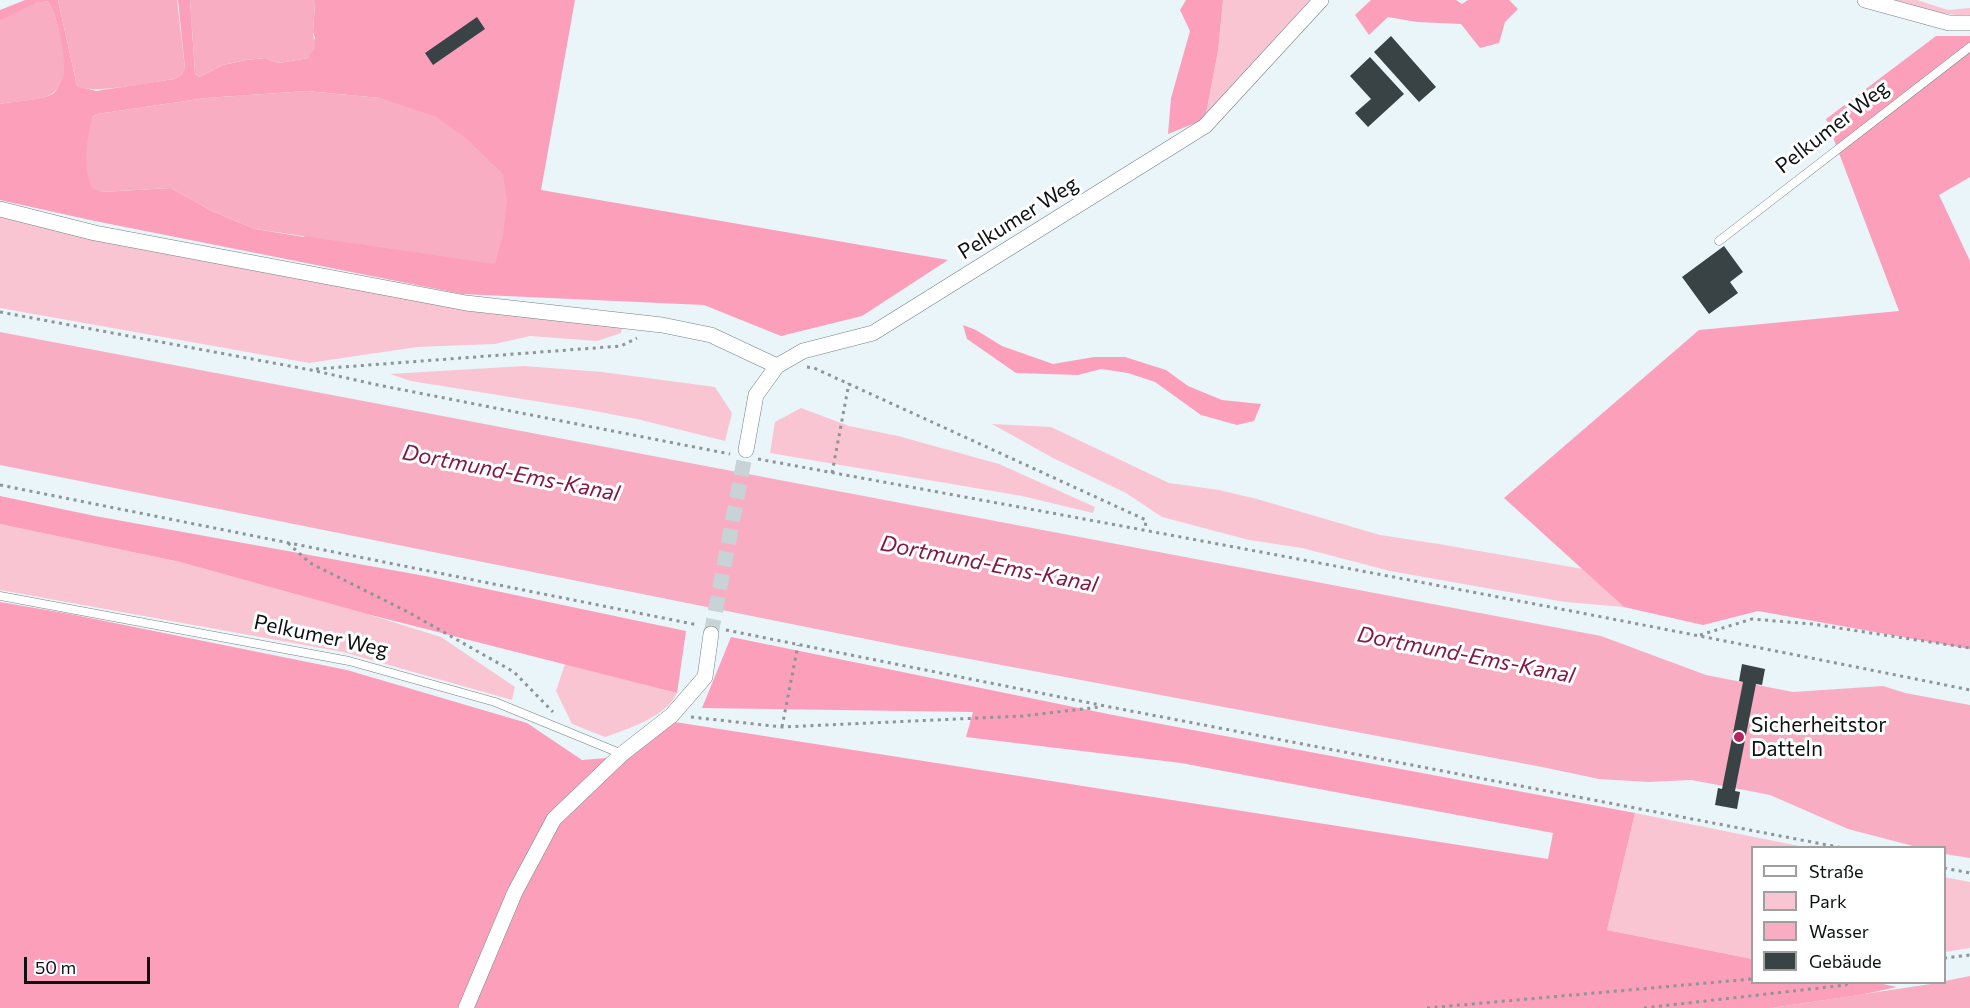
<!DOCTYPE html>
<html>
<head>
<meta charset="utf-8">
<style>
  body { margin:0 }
  #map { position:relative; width:1970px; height:1008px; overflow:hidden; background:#e9f5f9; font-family:Commissioner,sans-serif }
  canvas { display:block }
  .legend { position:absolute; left:1751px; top:846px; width:195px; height:138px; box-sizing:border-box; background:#fff; border:2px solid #9ea0a0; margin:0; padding:8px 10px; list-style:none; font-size:18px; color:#0c1112 }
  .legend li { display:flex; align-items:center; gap:12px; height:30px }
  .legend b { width:30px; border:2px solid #9ea0a0 }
  .scale { position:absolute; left:24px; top:957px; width:126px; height:27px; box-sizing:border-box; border:3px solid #0c1112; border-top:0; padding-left:8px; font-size:18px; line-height:21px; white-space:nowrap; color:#0c1112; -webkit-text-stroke:4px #fff; paint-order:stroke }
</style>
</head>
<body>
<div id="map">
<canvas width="1970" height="1008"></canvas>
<ul class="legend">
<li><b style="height:8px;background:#fff"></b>Straße</li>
<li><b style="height:16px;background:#fac5d3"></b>Park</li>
<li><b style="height:16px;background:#f9adc3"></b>Wasser</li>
<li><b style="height:16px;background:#394346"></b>Gebäude</li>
</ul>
<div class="scale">50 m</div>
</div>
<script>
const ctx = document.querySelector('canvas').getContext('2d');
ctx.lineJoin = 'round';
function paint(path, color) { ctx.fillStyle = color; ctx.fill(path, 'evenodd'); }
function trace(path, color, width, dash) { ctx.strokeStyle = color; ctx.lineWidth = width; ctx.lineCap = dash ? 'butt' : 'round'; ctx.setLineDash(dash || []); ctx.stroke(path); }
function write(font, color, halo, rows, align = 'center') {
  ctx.font = font + ' Commissioner,sans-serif'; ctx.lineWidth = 6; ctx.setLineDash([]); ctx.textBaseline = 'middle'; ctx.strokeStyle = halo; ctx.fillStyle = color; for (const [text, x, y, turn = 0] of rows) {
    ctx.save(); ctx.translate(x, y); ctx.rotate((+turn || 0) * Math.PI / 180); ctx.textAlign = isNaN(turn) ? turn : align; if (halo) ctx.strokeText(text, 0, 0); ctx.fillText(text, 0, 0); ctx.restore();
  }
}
paint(new Path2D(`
  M 1223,0 L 1312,0 L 1205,119 L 1218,51 Z
  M 1890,0 L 1917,0 L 1948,10 L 1970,8 L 1970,17 L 1934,12 Z
  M 0,216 L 622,327 L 621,333 L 597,341 L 530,336 L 495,344 L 417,347 L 309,363 L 0,308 Z
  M 524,366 L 602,372 L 715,387 L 732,413 L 725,441 L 637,419 L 578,408 L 411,381 L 390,374 Z
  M 801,408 L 849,426 L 898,436 L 999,464 L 1095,507 L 1093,513 L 1022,496 L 770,453 L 775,422 Z
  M 992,424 L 1051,427 L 1169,483 L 1219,490 L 1257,499 L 1380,535 L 1439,544 L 1583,569 L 1624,607 L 1565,602 L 1390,571 L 1302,548 L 1249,540 L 1162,517 L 1126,493 L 1053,458 Z
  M 0,524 L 180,562 L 367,614 L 441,637 L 515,687 L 512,700 L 343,652 L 0,590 Z
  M 565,664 L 677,693 C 667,716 628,729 605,737 L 572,724 L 556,691 Z
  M 1635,813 L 1804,847 L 1752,848 L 1752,959 L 1607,930 Z
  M 1944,877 L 1970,882 L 1970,948 L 1945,952 Z`), '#fac5d3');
paint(new Path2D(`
  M 25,0 L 58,0 L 77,86 L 96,91 L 174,79 L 181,75 L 185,68 L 178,0 L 190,0 L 195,73 L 199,77 L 223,65 L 246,60 L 265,58 L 279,63 L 308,58 L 315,38 L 313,32 L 315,4 L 313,0 L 575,0 L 541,190 L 948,260 L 862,316 L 781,336 L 704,305 L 462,294 L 90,220 L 0,200 L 0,104 C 13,101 45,100 54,93 C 70,79 60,15 47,1 L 0,21 L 0,10 ZM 307,91 L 380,98 L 304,237 L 255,229 L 212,211 L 171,188 L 101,192 L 92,117 L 97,114 L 206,98 Z
  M 1186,0 L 1223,0 L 1218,51 L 1205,119 L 1168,134 L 1171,98 L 1190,31 L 1180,10 Z
  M 1371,0 L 1456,0 L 1462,4 L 1468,0 L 1509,0 L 1518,9 L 1505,22 L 1499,43 L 1480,48 L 1461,24 L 1417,22 L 1388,17 L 1369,35 L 1355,15 Z
  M 1936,36 L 1970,36 L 1970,177 L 1939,195 L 1970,261 L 1970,649 L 1758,611 L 1703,625 L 1624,607 L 1504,498 L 1699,330 L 1899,311 L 1826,119 Z
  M 963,325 L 976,330 L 1002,346 L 1053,364 L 1094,357 L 1125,357 L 1166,370 L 1188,386 L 1222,400 L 1261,404 L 1254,421 L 1237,425 L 1201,415 L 1155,382 L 1128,373 L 1101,369 L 1078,375 L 1016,373 L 967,339 Z
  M 0,496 L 95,516 L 425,576 L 686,631 L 677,693 L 367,614 L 180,562 L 0,524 Z
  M 0,602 L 70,614 L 347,670 L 527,723 L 582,760 L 631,756 L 675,722 L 1548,859 L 1553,833 L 1181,763 L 966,737 L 973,712 L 702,708 L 731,637 L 1113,715 L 1635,813 L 1607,930 L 1752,959 L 1752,982 L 1873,982 L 1897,987 L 1860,995 L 1771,1008 L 0,1008 Z`), '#fc9fbb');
paint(new Path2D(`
  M 58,0 L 177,0 L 185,68 L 181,75 L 174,79 C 154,82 90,95 77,86 Z
  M 190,0 L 313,0 L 315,4 L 313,32 L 315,48 L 308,58 L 279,63 L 265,58 L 246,60 L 223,65 L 199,77 L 195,73 Z
  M 47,1 C 58,12 65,55 64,72 C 64,78 59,88 54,92 C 45,101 14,101 0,104 L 0,21 L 37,2 Z
  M 307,91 L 380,98 L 437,117 L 467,139 L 503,174 L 507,200 L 503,235 L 495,264 L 255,229 L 212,211 L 171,188 L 101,192 L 92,188 C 82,165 87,141 92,117 L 97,114 L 206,98 Z
  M 0,332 L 1601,636 L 1706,675 L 1793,692 L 1883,686 L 1905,693 L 1970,705 L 1970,858 L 1945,854 L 1944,848 L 1917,847 L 1848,829 L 1770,795 L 1729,787 L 1691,780 L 1649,782 L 1599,779 L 1542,767 L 906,647 L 0,465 Z
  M 1970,976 L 1970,1008 L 1771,1008 L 1944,982 L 1945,981 Z`), '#f9adc3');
paint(new Path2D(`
  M 477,17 L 485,29 L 433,65 L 425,53 Z
  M 1391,36 L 1436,87 L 1419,102 L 1374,52 Z
  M 1370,57 L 1404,94 L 1368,127 L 1355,113 L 1371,99 L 1350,76 Z
  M 1724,246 L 1743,272 L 1730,282 L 1738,293 L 1709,314 L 1682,277 Z
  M 1742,664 L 1765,669 L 1762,685 L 1756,684 L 1735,791 L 1740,792 L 1737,809 L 1715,805 L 1718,788 L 1722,789 L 1743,682 L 1739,681 Z`), '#394346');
trace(new Path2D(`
  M 711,634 L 746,450`), '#c8d3d6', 15, [15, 8]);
const lane = new Path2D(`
  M 1719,241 L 1970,47
  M 0,596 L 349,661 L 495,702 L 622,754`);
const street = new Path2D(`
  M 1865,0 L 1949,23 L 1970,23
  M 0,209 L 95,233 L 466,303 L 662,325 L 711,335 L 777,366
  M 746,450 L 756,395 L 777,366 L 803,351 L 873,333 L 1205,126 L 1321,0
  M 466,1008 L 515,892 L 554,819 L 622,754 L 672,715 L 705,677 L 711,634`);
trace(lane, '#768185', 9);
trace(street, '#768185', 16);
trace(new Path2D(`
  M 0,312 L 311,370 L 378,385 L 730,454
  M 807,367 L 814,368 L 1146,520 L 1145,529
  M 316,369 L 621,346 L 637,338
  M 758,459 C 1162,533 1567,608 1970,690
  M 832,473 L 849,383
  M 0,485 L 698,625
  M 288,543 L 310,563 L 408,612 L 514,672 L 553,712
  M 726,630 L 1105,706 L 1843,848
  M 1700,635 L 1752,619 L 1812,624 L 1970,648
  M 691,717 L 782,727 L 1023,716 L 1100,707
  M 782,727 L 798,645
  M 1944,868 L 1970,873
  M 1944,958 L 1970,955
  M 1427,1008 L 1752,979
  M 1644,1008 L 1846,985 L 1848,982`), '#8c9598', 3, [3, 4.5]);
trace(lane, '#fff', 8);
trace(street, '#fff', 15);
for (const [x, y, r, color] of [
  [1739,737,6,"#b12661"]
]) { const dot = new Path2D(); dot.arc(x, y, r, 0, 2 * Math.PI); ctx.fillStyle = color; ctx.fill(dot); trace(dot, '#fff', 2); }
write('21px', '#0c1112', '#fff', [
  ["Pelkumer Weg",1832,127,-38],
  ["Pelkumer Weg",1018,218,-32],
  ["Pelkumer Weg",321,636,12]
]);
write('21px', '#0c1112', '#fff', [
  ["Sicherheitstor",1751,725],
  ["Datteln",1751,749]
], 'left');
write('italic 22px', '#831846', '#fff', [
  ["Dortmund-Ems-Kanal",511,473,11],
  ["Dortmund-Ems-Kanal",989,564,11],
  ["Dortmund-Ems-Kanal",1466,655,11]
]);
</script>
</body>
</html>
